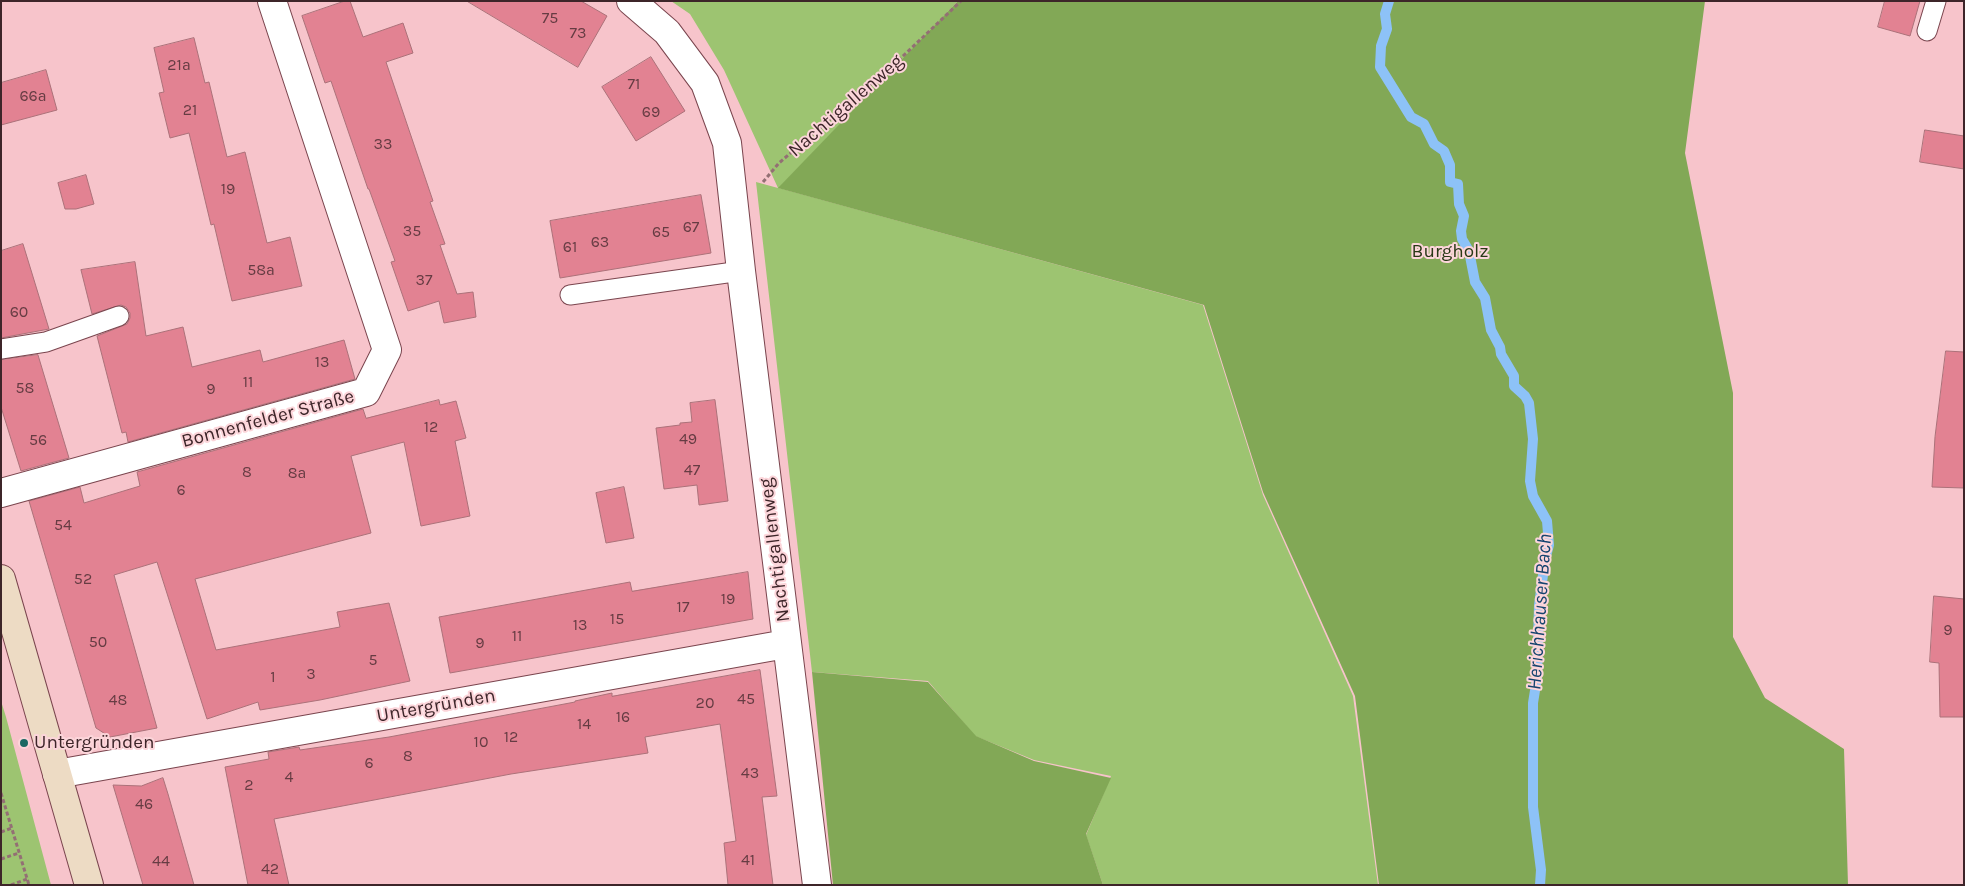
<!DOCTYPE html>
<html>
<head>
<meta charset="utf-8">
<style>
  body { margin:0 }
  #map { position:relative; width:1965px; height:886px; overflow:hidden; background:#f7c4cb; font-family:Karla,sans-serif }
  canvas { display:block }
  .frame { position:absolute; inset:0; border:2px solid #3d2529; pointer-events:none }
</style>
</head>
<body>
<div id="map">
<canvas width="1965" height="886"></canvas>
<div class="frame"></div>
</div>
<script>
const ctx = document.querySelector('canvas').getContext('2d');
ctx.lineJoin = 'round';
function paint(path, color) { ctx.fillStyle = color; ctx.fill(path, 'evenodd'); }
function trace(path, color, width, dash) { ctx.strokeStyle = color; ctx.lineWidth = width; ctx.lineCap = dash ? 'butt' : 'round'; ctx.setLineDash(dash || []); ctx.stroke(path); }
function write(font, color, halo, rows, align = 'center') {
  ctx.font = font + ' Karla,sans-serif'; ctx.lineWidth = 4; ctx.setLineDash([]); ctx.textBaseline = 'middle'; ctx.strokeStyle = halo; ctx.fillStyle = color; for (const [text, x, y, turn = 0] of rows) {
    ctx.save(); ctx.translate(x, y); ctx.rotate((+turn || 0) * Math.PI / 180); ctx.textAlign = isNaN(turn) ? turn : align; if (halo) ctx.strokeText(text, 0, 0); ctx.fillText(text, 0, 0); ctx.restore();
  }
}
paint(new Path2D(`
  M 671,1 L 958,1 L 779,188 L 1203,305 L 1263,495 L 1353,696 L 1378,885 L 1103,885 L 1086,835 L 1111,776 L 1034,760 L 975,736 L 928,681 L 812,672 L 756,182 L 778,188 L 724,70 L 690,14 Z
  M 1,701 L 6,717 L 51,885 L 1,885 Z`), '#9dc471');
paint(new Path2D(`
  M 958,1 L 1705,1 L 1685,153 L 1733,393 L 1733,637 L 1765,698 L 1844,749 L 1848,885 L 1379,885 L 1355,696 L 1263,492 L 1204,305 L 778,188 Z
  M 812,672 L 928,682 L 976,736 L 1034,761 L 1111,778 L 1086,834 L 1103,885 L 833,885 Z`), '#82a856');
trace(new Path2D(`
  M 1389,1 L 1385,14 L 1387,29 L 1381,46 L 1380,67 L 1411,117 L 1424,124 L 1434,144 L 1444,151 L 1450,165 L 1450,182 L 1458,184 L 1459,204 L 1464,216 L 1461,231 L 1462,239 L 1469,251 L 1475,282 L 1485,298 L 1491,330 L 1500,347 L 1501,354 L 1514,376 L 1514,386 L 1525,396 L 1529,403 L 1533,439 L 1530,481 L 1533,496 L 1547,521 L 1549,545 L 1545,560 L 1539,605 L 1537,678 L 1533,703 L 1533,807 L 1541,870 L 1540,885`), '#8dc2f7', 10);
const building = new Path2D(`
  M 345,1 L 350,1 L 363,37 L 403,23 L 413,53 L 386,62 L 433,201 L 430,202 L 445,244 L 440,245 L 457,294 L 473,292 L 476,317 L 444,323 L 439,301 L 408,311 L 391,262 L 395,261 L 369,189 L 368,189 L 331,81 L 325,83 L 302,16 Z
  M 467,1 L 581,1 L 607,16 L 578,67 Z
  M 1885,1 L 1920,1 L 1910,36 L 1878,27 Z
  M 194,38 L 205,83 L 209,82 L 227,157 L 245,152 L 267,243 L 290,237 L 302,286 L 232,301 L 214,224 L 211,225 L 189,133 L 170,138 L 159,93 L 164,92 L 154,48 Z
  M 651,57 L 685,111 L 636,141 L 602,87 Z
  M 46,70 L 57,110 L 1,125 L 1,83 Z
  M 1925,130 L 1964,136 L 1964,169 L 1920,162 Z
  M 86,175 L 94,204 L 76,209 L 65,209 L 58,183 Z
  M 701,195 L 711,253 L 560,278 L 550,221 Z
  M 23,244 L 49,329 L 1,338 L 1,251 Z
  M 135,262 L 146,336 L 183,327 L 192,367 L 260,350 L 263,362 L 344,340 L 355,379 L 128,442 L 126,432 L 122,433 L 97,336 L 127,324 L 130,318 L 130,313 L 126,307 L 121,305 L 92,314 L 81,270 Z
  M 1946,351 L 1964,352 L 1964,488 L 1932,487 L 1935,437 Z
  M 38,355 L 69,458 L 21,471 L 1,407 L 1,360 Z
  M 439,400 L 440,405 L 456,401 L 466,438 L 455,441 L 470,516 L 421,526 L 404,442 L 351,456 L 371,533 L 195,579 L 216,650 L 340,627 L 337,612 L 389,603 L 410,681 L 320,700 L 260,710 L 258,702 L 207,719 L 157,562 L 114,575 L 157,728 L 110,737 L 96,728 L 29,501 L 80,487 L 84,503 L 140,486 L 137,472 L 363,409 L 366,418 Z
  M 715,400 L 728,501 L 699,505 L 697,485 L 664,489 L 656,428 L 680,425 L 680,423 L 692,422 L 690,403 Z
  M 624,487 L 634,538 L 606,543 L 596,493 Z
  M 748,572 L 753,619 L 450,673 L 439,617 L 630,582 L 632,591 Z
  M 1934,596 L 1964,599 L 1964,717 L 1940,717 L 1939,663 L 1930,662 Z
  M 760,670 L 777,796 L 762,797 L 773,885 L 728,885 L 724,843 L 736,841 L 720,724 L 645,737 L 648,753 L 511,774 L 274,819 L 289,885 L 248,885 L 225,767 L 269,759 L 268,752 L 299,747 L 300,750 L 389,737 L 575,702 L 575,701 L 612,693 L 612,696 Z
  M 163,778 L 168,794 L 194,885 L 143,885 L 113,785 L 141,786 Z`);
paint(building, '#e28292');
trace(building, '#ab7179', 1);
const service = new Path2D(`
  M 1927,31 L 1936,1
  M 570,295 L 741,271
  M 1,349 L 46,342 L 119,316`);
const minor = new Path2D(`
  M 631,1 L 667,32 L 705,83 L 727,143 L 741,271 L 817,885
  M 1,493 L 366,392 L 387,350 L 272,1
  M 57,774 L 786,644`);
const secondary = new Path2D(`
  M 1,579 L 89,885`);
trace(service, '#7a454e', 21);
trace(minor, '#7a454e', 30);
trace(secondary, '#7a454e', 30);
trace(new Path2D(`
  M 763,182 L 779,163 L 901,58 L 961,1
  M 1,793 L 29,885
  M 1,832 L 12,828
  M 1,859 L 19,853
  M 11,885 L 27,879`), '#936f74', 3, [4, 2.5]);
trace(service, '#fff', 19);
trace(minor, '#fff', 28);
trace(secondary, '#eddbc4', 28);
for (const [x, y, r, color] of [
  [24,743,5,"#1b6863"]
]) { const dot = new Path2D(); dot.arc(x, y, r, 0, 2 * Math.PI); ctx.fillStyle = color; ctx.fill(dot); trace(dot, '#fcd5da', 2); }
write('16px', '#663c43', null, [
  ["75",550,18],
  ["73",578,33],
  ["21a",179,65],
  ["71",634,84],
  ["66a",33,96],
  ["21",190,110],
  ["69",651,112],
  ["33",383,144],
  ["19",228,189],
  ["67",691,227],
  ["35",412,231],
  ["65",661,232],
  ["63",600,242],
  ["61",570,247],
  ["58a",261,270],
  ["37",424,280],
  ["60",19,312],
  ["13",322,362],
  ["11",248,382],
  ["58",25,388],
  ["9",211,389],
  ["12",431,427],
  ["49",688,439],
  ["56",38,440],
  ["47",692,470],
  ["8",247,472],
  ["8a",297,473],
  ["6",181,490],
  ["54",63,525],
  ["52",83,579],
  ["19",728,599],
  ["17",683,607],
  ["15",617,619],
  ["13",580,625],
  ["9",1948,630],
  ["11",517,636],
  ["50",98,642],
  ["9",480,643],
  ["5",373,660],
  ["3",311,674],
  ["1",273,677],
  ["45",746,699],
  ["48",118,700],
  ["20",705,703],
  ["16",623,717],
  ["14",584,724],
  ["12",511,737],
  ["10",481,742],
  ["8",408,756],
  ["6",369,763],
  ["43",750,773],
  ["4",289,777],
  ["2",249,785],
  ["46",144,804],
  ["41",748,860],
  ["44",161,861],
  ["42",270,869]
]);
write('19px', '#3d2529', '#fcd5da', [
  ["Nachtigallenweg",846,106,-41],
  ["Bonnenfelder Straße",268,419,-15],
  ["Nachtigallenweg",775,550,-97],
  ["Untergründen",436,706,-10]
]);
write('19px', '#283815', '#fcd5da', [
  ["Burgholz",1450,252]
]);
write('19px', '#3d2529', '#fcd5da', [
  ["Untergründen",34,743]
], 'left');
write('italic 20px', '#15446f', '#fcd5da', [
  ["Herichhauser Bach",1540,612,-86]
]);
</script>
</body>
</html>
